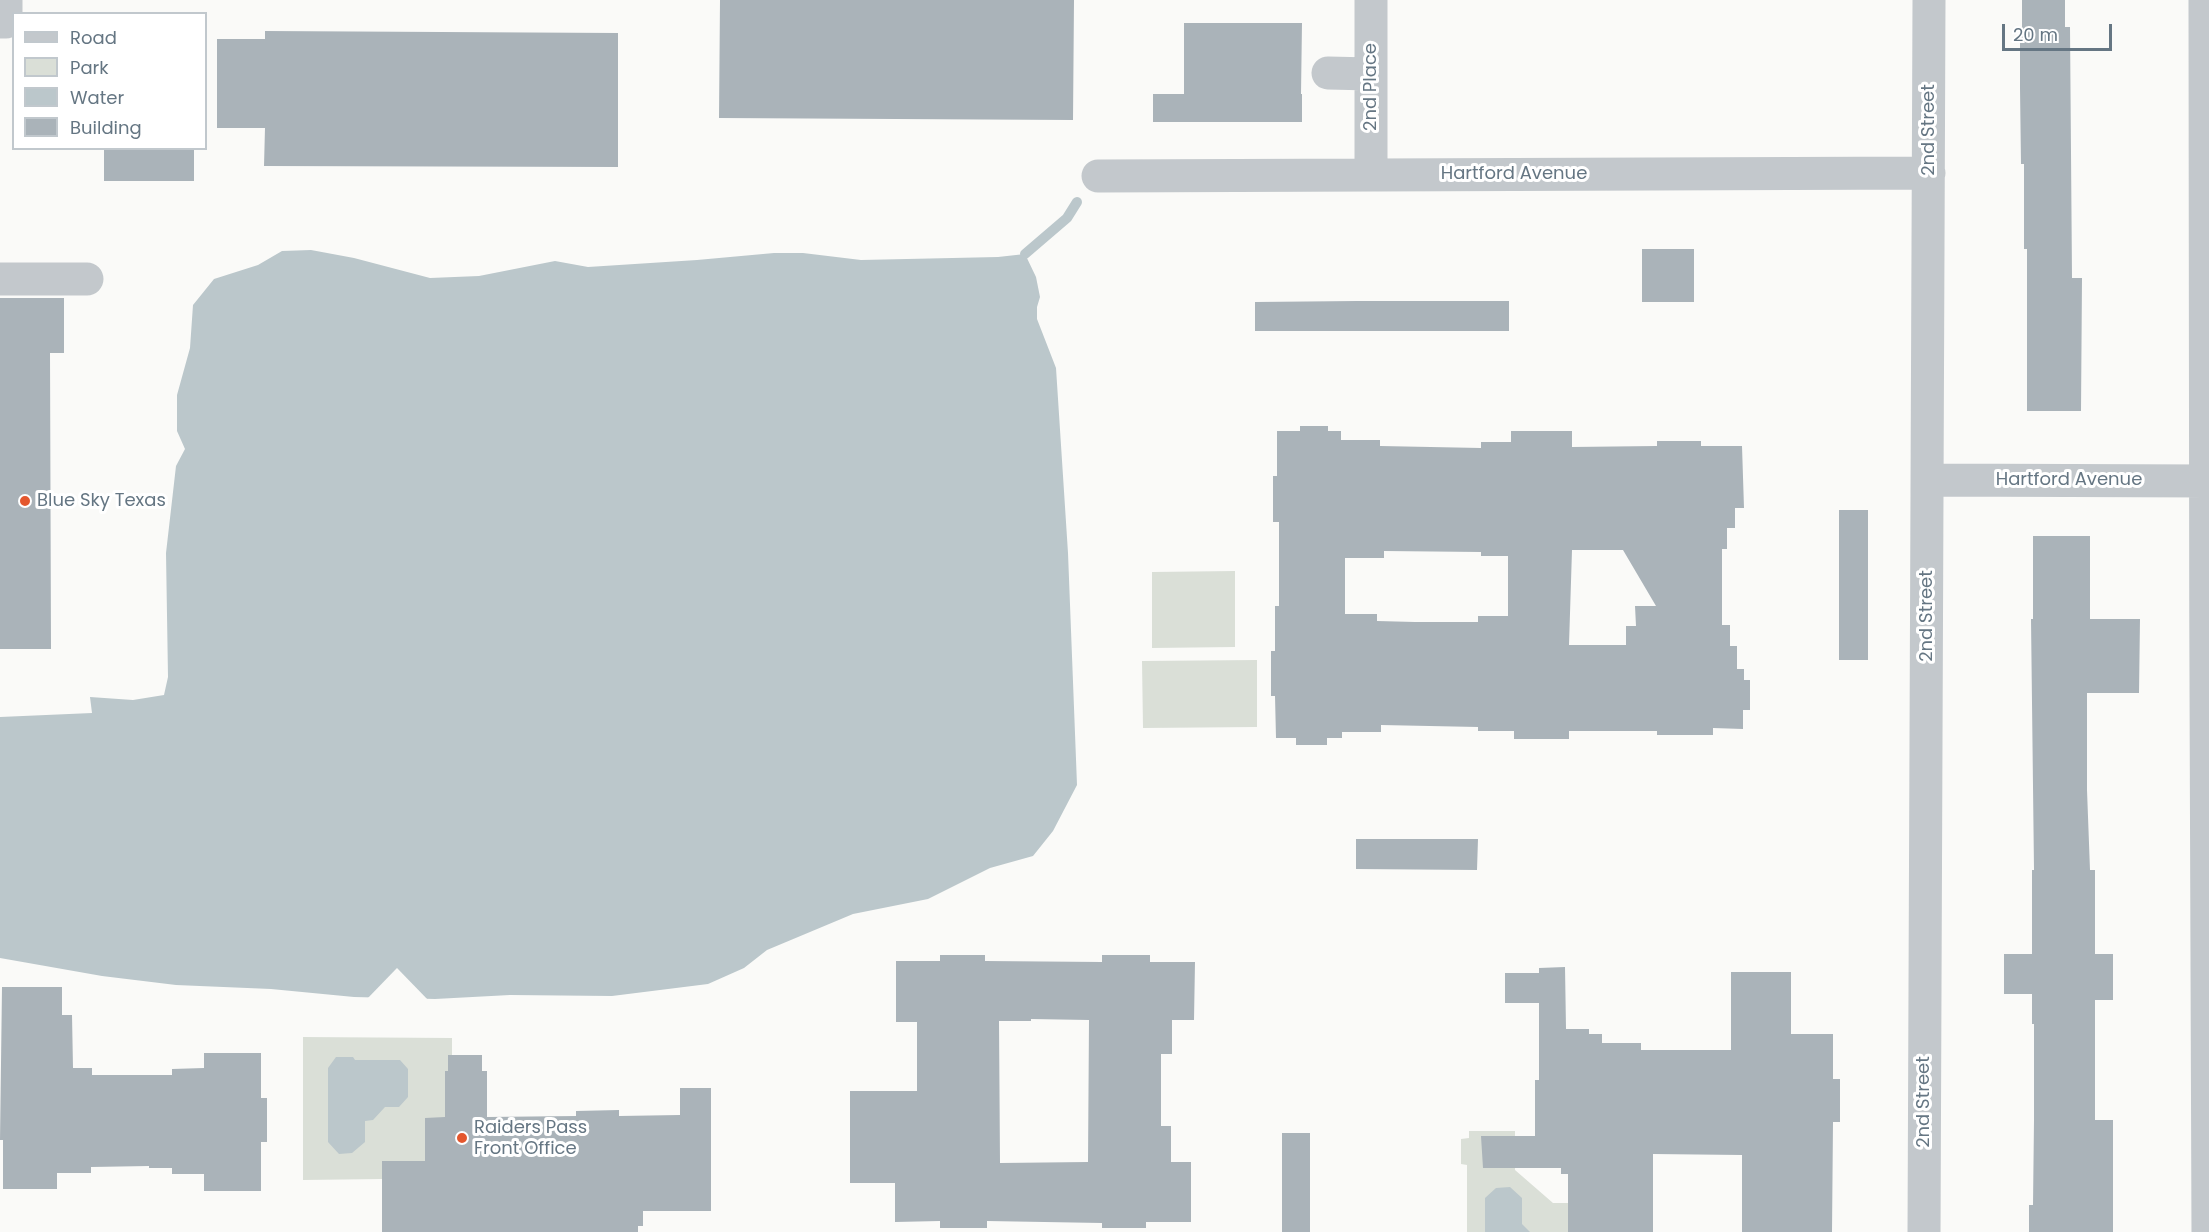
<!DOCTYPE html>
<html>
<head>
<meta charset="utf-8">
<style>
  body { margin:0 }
  #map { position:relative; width:2209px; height:1232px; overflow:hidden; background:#fafaf8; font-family:Poppins,sans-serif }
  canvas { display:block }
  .legend { position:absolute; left:12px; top:12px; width:195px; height:138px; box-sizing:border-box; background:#fff; border:2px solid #c1c8cd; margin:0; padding:8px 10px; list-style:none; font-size:18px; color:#657683 }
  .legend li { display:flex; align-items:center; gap:12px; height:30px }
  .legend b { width:30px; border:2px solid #c1c8cd }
  .scale { position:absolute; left:2002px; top:24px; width:110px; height:27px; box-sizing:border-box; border:3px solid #657683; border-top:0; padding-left:8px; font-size:18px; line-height:21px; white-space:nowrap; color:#657683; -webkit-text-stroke:4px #fff; paint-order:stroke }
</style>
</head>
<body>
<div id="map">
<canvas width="2209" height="1232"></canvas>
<ul class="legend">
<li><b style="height:8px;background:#c3c8cc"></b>Road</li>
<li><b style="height:16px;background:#dadfd7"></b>Park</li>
<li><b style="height:16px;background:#bbc7cb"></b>Water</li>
<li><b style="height:16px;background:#aab3b9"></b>Building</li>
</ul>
<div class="scale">20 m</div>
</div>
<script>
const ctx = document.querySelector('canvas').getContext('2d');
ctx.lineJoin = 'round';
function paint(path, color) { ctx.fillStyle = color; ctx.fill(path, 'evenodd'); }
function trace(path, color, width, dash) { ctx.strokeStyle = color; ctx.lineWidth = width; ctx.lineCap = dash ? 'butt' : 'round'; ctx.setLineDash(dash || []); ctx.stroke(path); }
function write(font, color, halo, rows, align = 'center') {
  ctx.font = font + ' Poppins,sans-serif'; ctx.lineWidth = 6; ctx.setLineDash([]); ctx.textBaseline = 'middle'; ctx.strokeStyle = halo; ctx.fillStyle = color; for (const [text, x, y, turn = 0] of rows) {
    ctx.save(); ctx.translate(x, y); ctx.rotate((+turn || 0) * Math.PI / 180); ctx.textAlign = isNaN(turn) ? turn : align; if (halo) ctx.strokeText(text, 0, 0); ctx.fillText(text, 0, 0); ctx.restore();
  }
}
paint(new Path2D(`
  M 1235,571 L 1235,647 L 1152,648 L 1152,572 Z
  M 1257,660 L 1257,727 L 1143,728 L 1142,661 Z
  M 303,1037 L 452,1038 L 452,1055 L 448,1055 L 448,1071 L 445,1072 L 445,1117 L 425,1161 L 382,1161 L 382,1179 L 303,1180 Z
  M 1469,1131 L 1515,1131 L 1515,1170 L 1553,1203 L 1600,1203 L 1568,1232 L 1467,1232 L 1467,1165 L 1461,1164 L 1461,1139 L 1469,1138 Z`), '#dadfd7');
paint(new Path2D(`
  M 311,250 L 354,258 L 430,278 L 479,276 L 555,261 L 588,267 L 697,260 L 774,253 L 803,253 L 861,260 L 998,257 L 1025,254 L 1036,277 L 1040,297 L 1037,307 L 1037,319 L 1056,368 L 1068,553 L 1077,785 L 1053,831 L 1033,856 L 990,868 L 928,899 L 853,914 L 767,950 L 744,968 L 708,984 L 612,996 L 510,995 L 435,999 L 354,997 L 271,989 L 176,985 L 102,976 L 0,958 L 0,717 L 92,713 L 90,697 L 133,700 L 164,695 L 168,677 L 166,553 L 176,466 L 185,449 L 177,431 L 177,395 L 190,348 L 193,305 L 214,279 L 258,265 L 282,251 Z
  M 336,1057 L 353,1057 L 355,1060 L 400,1060 L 408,1069 L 408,1097 L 399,1107 L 385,1107 L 373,1120 L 365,1121 L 365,1142 L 352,1153 L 339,1154 L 328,1142 L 328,1068 Z
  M 1510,1187 L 1522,1198 L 1522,1224 L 1530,1232 L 1485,1232 L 1485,1198 L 1496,1188 Z`), '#bbc7cb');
paint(new Path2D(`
  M 397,968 L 430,1002 L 365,1001 Z`), '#fafaf8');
trace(new Path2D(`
  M 1025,254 L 1067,218 L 1077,202`), '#bbc7cb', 10);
paint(new Path2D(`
  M 720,0 L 1074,0 L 1073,120 L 719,118 Z
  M 2022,0 L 2065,0 L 2065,27 L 2070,27 L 2072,278 L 2082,278 L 2081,411 L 2027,411 L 2027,249 L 2024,249 L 2024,164 L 2021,164 L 2020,88 L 2020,27 L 2022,27 Z
  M 1184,23 L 1302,23 L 1301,94 L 1302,94 L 1302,122 L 1153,122 L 1153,94 L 1184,94 Z
  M 265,31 L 618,33 L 618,167 L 264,166 L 265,128 L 217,128 L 217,39 L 265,39 Z
  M 104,150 L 194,150 L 194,181 L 104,181 Z
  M 1642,249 L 1694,249 L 1694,302 L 1642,302 Z
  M 0,298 L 64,298 L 64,353 L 50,353 L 51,649 L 0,649 Z
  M 1357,301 L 1509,301 L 1509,331 L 1255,331 L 1255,302 Z
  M 1300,426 L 1328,426 L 1328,431 L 1341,431 L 1341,440 L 1380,440 L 1380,446 L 1481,448 L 1481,442 L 1511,442 L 1511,431 L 1572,431 L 1572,447 L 1657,446 L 1657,441 L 1701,441 L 1701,446 L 1742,446 L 1744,508 L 1735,508 L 1735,528 L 1727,528 L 1727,549 L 1722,549 L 1722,625 L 1730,625 L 1730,646 L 1737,646 L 1737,669 L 1744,669 L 1744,680 L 1750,680 L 1750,710 L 1743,710 L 1743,729 L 1713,728 L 1713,735 L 1657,735 L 1657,731 L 1569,731 L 1569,739 L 1514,739 L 1514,731 L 1478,731 L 1478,727 L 1381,725 L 1381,732 L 1342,732 L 1342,738 L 1327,738 L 1327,745 L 1296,745 L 1296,738 L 1276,738 L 1275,696 L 1271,696 L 1271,651 L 1275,651 L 1275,606 L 1279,606 L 1279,522 L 1273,522 L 1273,476 L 1277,476 L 1277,431 L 1300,431 ZM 1572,550 L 1623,550 L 1656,606 L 1635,606 L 1636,626 L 1626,626 L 1626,645 L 1569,645 ZM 1384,551 L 1481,552 L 1481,556 L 1508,556 L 1508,616 L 1478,616 L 1478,622 L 1415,622 L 1377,621 L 1377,614 L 1345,614 L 1345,558 L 1384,558 Z
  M 1839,510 L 1868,510 L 1868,660 L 1839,660 Z
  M 2033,536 L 2090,536 L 2090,619 L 2140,619 L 2139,693 L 2087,693 L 2087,790 L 2090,870 L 2095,870 L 2095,954 L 2113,954 L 2113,1000 L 2095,1000 L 2095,1120 L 2113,1120 L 2113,1232 L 2029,1232 L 2029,1205 L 2033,1205 L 2034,1120 L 2034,1024 L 2032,1024 L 2032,994 L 2004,994 L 2004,954 L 2032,954 L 2032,870 L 2034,870 L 2031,619 L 2033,619 Z
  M 1356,839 L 1478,839 L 1477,870 L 1356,869 Z
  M 940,955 L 985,955 L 985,961 L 1102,962 L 1102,955 L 1150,955 L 1150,962 L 1195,962 L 1194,1020 L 1172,1020 L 1172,1054 L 1161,1054 L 1161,1126 L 1171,1126 L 1171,1162 L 1191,1162 L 1191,1222 L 1146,1222 L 1146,1228 L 1102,1228 L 1102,1223 L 987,1221 L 987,1228 L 940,1228 L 940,1221 L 895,1222 L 895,1183 L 850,1183 L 850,1091 L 917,1091 L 917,1022 L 896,1022 L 896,961 L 940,961 ZM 1031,1019 L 1089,1020 L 1088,1162 L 1000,1163 L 999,1021 L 1031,1021 Z
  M 1565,967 L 1566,1029 L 1589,1029 L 1589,1034 L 1602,1034 L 1602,1043 L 1641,1043 L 1641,1050 L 1731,1050 L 1731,972 L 1791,972 L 1791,1034 L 1833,1034 L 1833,1079 L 1840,1079 L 1840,1122 L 1833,1122 L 1832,1232 L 1742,1232 L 1742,1155 L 1653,1154 L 1653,1232 L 1568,1232 L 1568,1174 L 1561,1174 L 1561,1168 L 1483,1168 L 1481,1136 L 1535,1136 L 1535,1080 L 1539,1080 L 1539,1003 L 1505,1003 L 1505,973 L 1539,973 L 1539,968 Z
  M 2,987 L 62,987 L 62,1015 L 72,1015 L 73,1068 L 92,1068 L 92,1075 L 172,1075 L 172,1069 L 204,1068 L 204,1053 L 261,1053 L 261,1098 L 267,1098 L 267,1142 L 261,1142 L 261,1191 L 204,1191 L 204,1174 L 172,1174 L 172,1168 L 149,1168 L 149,1166 L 91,1167 L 91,1173 L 57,1173 L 57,1189 L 3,1189 L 3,1140 L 0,1140 Z
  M 448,1055 L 482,1055 L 482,1071 L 487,1071 L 487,1117 L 576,1116 L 576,1111 L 619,1110 L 619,1116 L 680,1115 L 680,1088 L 711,1088 L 711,1211 L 643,1211 L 643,1226 L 638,1226 L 638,1232 L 382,1232 L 382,1161 L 425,1161 L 425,1118 L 445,1117 L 445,1071 L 448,1071 Z
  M 1282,1133 L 1310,1133 L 1310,1232 L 1282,1232 Z`), '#aab3b9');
trace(new Path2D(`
  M 2205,0 C 2203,411 2208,821 2208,1232
  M 0,22 L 6,22 L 6,0
  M 1328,73 L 1371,74
  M 1371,175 L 1371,0
  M 1098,176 L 1929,173
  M 0,279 L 87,279
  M 1928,480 L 2209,481
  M 1924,1232 L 1929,0`), '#c3c8cc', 33);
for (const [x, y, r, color] of [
  [25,501,6,"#e4572e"],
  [462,1138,6,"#e4572e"]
]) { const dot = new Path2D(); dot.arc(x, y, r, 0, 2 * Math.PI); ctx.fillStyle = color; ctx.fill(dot); trace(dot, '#fff', 2); }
write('18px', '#657683', '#fff', [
  ["2nd Place",1371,87,-90],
  ["2nd Street",1929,130,-90],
  ["Hartford Avenue",1514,174],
  ["Hartford Avenue",2069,480],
  ["2nd Street",1927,616,-90],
  ["2nd Street",1924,1102,-90]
]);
write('18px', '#657683', '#fff', [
  ["Blue Sky Texas",37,501],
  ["Raiders Pass",474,1128],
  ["Front Office",474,1149]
], 'left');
</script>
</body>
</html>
